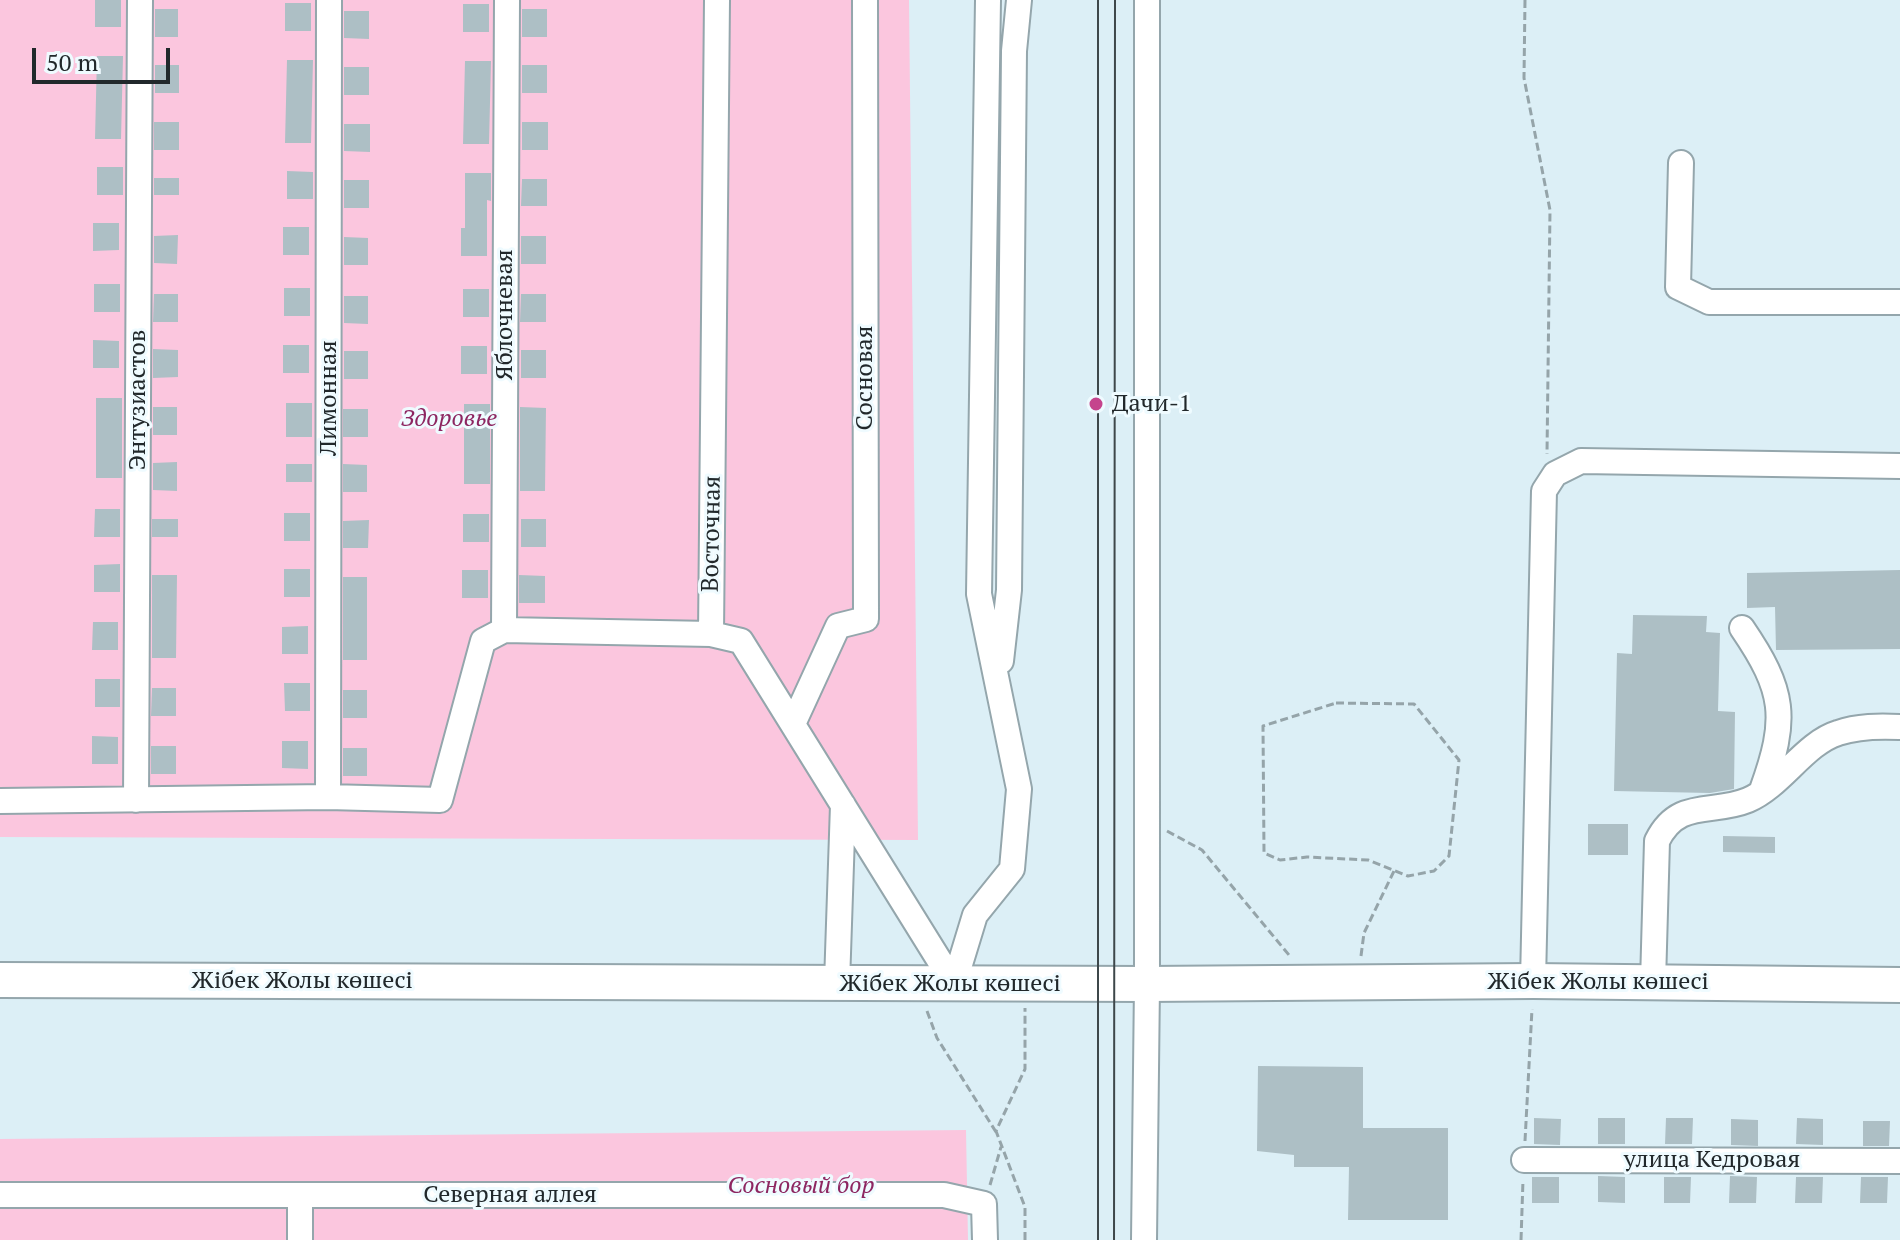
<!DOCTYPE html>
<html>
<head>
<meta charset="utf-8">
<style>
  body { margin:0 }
  #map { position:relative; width:1900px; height:1240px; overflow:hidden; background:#dceff6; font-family:"PT Serif",serif }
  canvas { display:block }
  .scale { position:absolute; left:32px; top:48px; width:138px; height:36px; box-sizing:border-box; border:4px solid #21282b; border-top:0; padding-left:10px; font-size:24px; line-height:28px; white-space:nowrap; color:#21282b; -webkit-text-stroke:6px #effbff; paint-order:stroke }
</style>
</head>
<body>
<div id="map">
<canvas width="1900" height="1240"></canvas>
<div class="scale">50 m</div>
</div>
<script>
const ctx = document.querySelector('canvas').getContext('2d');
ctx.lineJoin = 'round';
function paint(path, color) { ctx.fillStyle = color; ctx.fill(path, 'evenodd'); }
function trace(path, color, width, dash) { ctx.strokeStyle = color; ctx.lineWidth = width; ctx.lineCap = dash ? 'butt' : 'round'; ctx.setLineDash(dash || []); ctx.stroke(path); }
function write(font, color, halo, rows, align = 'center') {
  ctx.font = font + ' "PT Serif",serif'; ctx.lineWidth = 6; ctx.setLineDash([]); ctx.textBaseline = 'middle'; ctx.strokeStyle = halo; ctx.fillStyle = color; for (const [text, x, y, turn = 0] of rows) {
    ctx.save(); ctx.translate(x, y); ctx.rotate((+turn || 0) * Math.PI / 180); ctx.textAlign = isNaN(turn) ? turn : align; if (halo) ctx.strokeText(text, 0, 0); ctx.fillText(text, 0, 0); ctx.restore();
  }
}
paint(new Path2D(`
  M 0,0 L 909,0 L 918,840 L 0,837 Z
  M 966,1130 L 968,1240 L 0,1240 L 0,1139 Z`), '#fbc6de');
paint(new Path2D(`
  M 95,0 L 121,0 L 121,27 L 95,27 Z
  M 285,3 L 311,3 L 311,31 L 285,31 Z
  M 463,4 L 489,4 L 489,32 L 463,32 Z
  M 155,9 L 178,9 L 178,37 L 155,37 Z
  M 522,9 L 547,9 L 547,37 L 522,37 Z
  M 344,11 L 369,11 L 369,39 L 344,38 Z
  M 97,56 L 123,56 L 121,139 L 95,139 Z
  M 287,60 L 313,60 L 311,143 L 285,143 Z
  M 465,61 L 491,61 L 489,144 L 463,144 Z
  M 155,65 L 179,65 L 179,93 L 155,93 Z
  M 522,65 L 547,65 L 547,93 L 522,93 Z
  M 344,67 L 369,67 L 369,95 L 344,95 Z
  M 154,122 L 179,122 L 179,150 L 154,150 Z
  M 522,122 L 548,122 L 548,150 L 522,150 Z
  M 344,124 L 370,124 L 370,152 L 344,151 Z
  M 97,167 L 123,167 L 123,195 L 97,195 Z
  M 287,171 L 313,172 L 313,199 L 287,199 Z
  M 465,173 L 491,173 L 491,201 L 487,200 L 487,256 L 461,256 L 461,228 L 465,228 Z
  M 154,178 L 179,178 L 179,195 L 154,195 Z
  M 522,179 L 547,179 L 547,206 L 521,206 Z
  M 344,180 L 369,180 L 369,208 L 344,208 Z
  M 93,223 L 119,223 L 119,250 L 93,251 Z
  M 283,227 L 309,227 L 309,255 L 283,255 Z
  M 178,235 L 177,264 L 154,263 L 154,236 Z
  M 521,236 L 546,236 L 546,264 L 521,264 Z
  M 344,237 L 368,238 L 368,265 L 344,265 Z
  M 94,284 L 120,284 L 120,312 L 94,312 Z
  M 284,288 L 310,288 L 310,316 L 284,316 Z
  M 463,289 L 489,289 L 489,317 L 463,317 Z
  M 154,294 L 178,294 L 178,322 L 153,322 Z
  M 521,294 L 546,294 L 546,322 L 520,322 Z
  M 344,296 L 368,296 L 368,324 L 344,323 Z
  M 93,340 L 119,341 L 119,368 L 93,368 Z
  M 283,345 L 309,345 L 309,373 L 283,373 Z
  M 461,346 L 487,346 L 487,374 L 461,374 Z
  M 153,349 L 178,350 L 178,377 L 153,378 Z
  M 521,350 L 546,350 L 546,378 L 521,378 Z
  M 344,351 L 368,351 L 368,379 L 344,379 Z
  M 96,398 L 122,398 L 122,478 L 96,478 Z
  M 286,403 L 312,403 L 312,437 L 286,437 Z
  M 464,404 L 490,404 L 490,484 L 464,484 Z
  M 153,407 L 177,407 L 177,435 L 153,435 Z
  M 520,407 L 546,408 L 545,491 L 520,491 Z
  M 343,409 L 368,409 L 368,437 L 343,437 Z
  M 177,462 L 177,491 L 153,490 L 153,463 Z
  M 286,464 L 312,464 L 312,482 L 286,482 Z
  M 343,464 L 367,465 L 367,492 L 343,492 Z
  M 95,509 L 120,509 L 120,537 L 94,537 Z
  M 284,513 L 310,513 L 310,541 L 284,541 Z
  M 463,514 L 489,514 L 489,542 L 463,542 Z
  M 152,519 L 178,519 L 178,537 L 152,537 Z
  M 521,519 L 546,519 L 546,547 L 521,547 Z
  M 369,520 L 368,548 L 343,548 L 343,521 Z
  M 120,564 L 120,592 L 94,592 L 94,565 Z
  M 284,569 L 310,569 L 310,597 L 284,597 Z
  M 462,570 L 488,570 L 488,598 L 462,598 Z
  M 1900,570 L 1900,649 L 1776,650 L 1775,607 L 1747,608 L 1747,573 Z
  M 152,575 L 177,575 L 176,658 L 152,658 Z
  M 519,575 L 545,576 L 545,603 L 519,603 Z
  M 343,577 L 367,577 L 367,660 L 343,660 Z
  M 1633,615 L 1707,616 L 1706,632 L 1720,633 L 1718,711 L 1735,712 L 1734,789 L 1710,793 L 1614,791 L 1617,653 L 1632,654 Z
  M 93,622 L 118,622 L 118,650 L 92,650 Z
  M 308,626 L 308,654 L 282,654 L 282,627 Z
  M 95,679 L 120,679 L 120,707 L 95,707 Z
  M 284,683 L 310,683 L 310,711 L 285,711 Z
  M 152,688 L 176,688 L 176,716 L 151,716 Z
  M 343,690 L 367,690 L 367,718 L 343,718 Z
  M 92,736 L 118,737 L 118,764 L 92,764 Z
  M 282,741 L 308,741 L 308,769 L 282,768 Z
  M 151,746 L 176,746 L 176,774 L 151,774 Z
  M 343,748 L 367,748 L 367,776 L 343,776 Z
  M 1588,824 L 1628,824 L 1628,855 L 1588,855 Z
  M 1723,836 L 1775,837 L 1775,853 L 1723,852 Z
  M 1258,1066 L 1363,1067 L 1363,1128 L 1448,1128 L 1448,1220 L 1348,1220 L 1349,1167 L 1294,1167 L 1294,1155 L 1257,1151 Z
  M 1534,1118 L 1561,1119 L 1560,1145 L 1534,1144 Z
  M 1598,1118 L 1625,1118 L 1625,1144 L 1598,1144 Z
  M 1666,1118 L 1693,1118 L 1692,1144 L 1665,1144 Z
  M 1797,1118 L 1823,1119 L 1823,1145 L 1796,1144 Z
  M 1731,1119 L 1758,1120 L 1758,1146 L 1731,1145 Z
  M 1863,1121 L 1890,1121 L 1889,1146 L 1863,1146 Z
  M 1598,1176 L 1625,1177 L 1625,1203 L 1598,1202 Z
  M 1730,1176 L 1757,1177 L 1756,1203 L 1729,1203 Z
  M 1532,1177 L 1559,1177 L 1559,1203 L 1532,1203 Z
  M 1664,1177 L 1691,1177 L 1690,1203 L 1664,1203 Z
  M 1796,1177 L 1823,1177 L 1822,1203 L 1795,1203 Z
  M 1861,1177 L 1888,1177 L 1887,1203 L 1860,1203 Z`), '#adbfc5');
const minor = new Path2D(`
  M 717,0 L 711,634 L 741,641 L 954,984
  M 1681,163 L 1678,287 L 1709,302 L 1900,302
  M 1742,628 C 1785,691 1788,718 1762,790
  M 504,630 L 507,0
  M 1001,661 L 1009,590 L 1014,51 L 1019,0
  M 793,724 L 838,626 L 866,619 L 865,0
  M 328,797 L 329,0
  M 136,800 L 140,0
  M 0,801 L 328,797 L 440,800 L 483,641 L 504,630 L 711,634
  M 1533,981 L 1544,491 L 1555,474 L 1581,461 L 1900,466
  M 1653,982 L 1657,841 C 1678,798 1712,815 1748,800 C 1781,786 1805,743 1838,733 C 1858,726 1879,726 1900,727
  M 837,983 L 843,805
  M 954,984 L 975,915 L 1012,869 L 1019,789 L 979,594 L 988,0
  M 1524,1160 L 1900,1161
  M 0,1195 L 944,1195 L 984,1204 L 985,1240
  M 300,1195 L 300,1240
  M 1144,1240 L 1147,984 L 1147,0`);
const highway = new Path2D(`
  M 0,980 L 1147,984 L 1533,981 L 1900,985`);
trace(minor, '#94a6ac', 28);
trace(highway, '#94a6ac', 38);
trace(new Path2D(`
  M 1525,0 L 1524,78 L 1550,210 L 1547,454
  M 1336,703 L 1414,704 L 1459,760 L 1449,856 L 1434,871 L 1408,876 L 1368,860 L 1307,857 L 1280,860 L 1264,853 L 1263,726 Z
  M 1167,831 L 1202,850 L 1289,955
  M 1361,956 L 1364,933 L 1394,871
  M 927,1011 L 937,1038 L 996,1132
  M 1525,1141 L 1532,1009
  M 990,1185 L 1001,1147
  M 1025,1240 L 1025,1207 L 996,1131 L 1025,1069 L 1025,1008
  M 1521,1240 L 1523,1180`), '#95a4a9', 3, [8, 4]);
trace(minor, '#fff', 24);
trace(highway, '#fff', 34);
trace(new Path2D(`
  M 1098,1240 L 1098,0
  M 1114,1240 L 1115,0`), '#3e474a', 2);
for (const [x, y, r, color] of [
  [1096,404,8,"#c5448d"]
]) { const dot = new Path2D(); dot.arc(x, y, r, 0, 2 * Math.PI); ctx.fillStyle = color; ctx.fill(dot); trace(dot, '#effbff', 3); }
write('24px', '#21282b', '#effbff', [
  ["Яблочневая",505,315,-90],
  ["Сосновая",865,378,-90],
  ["Лимонная",329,398,-90],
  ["Энтузиастов",138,400,-90],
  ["Восточная",712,534,-89],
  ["Жібек Жолы көшесі",302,981],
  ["Жібек Жолы көшесі",1598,982],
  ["Жібек Жолы көшесі",950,984],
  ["улица Кедровая",1712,1160],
  ["Северная аллея",510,1195]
]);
write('24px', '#21282b', '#effbff', [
  ["Дачи-1",1112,404]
], 'left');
write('italic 24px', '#8d2661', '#effbff', [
  ["Здоровье",449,419],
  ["Сосновый бор",801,1186]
]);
</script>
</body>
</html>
